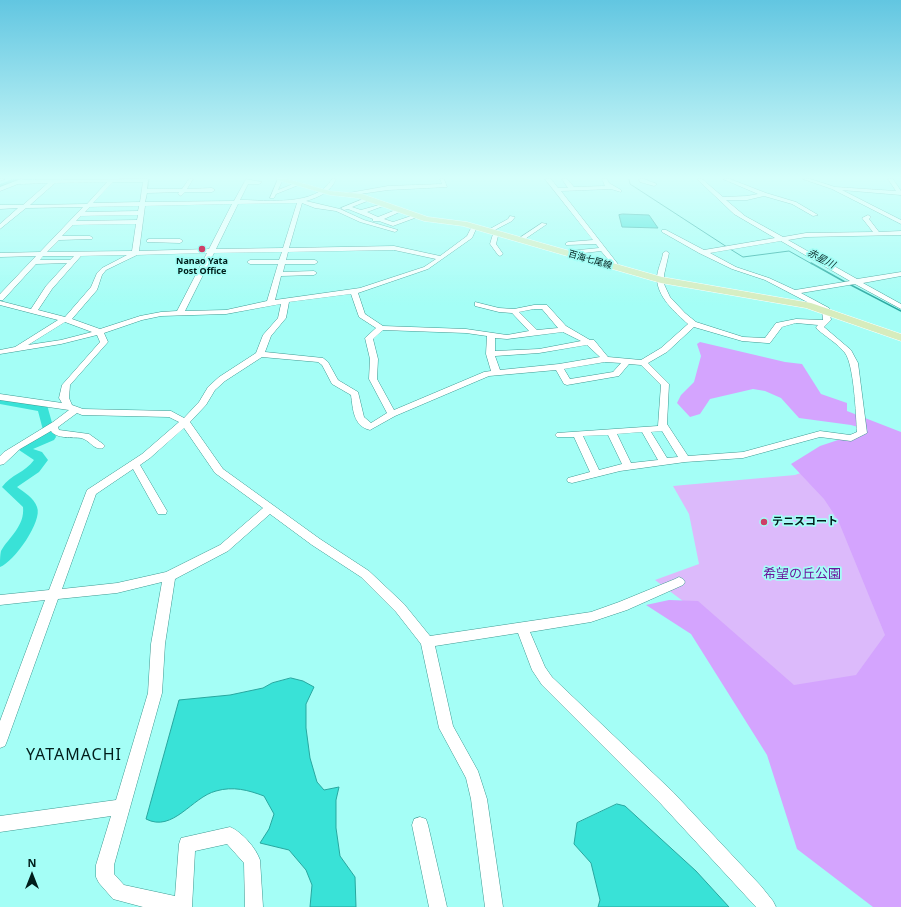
<!DOCTYPE html>
<html>
<head>
<meta charset="utf-8">
<style>
  body { margin:0 }
  #map { position:relative; width:901px; height:907px; overflow:hidden; background:#a4fef6; font-family:"Noto Sans",sans-serif }
  canvas { display:block }
  .north { position:absolute; left:12px; top:855px; width:40px; height:40px; -webkit-text-stroke:3px #a4fef6; paint-order:stroke; rotate:0deg; font-size:11px; font-weight:700; line-height:16px; text-align:center; color:#011e1b }
  .north::after { content:''; display:block; margin:auto; width:14px; height:18px; background:#011e1b; clip-path:polygon(50% 0,100% 100%,50% 72%,0 100%) }
</style>
</head>
<body>
<div id="map">
<canvas width="901" height="907"></canvas>
<div class="north">N</div>
</div>
<script>
const ctx = document.querySelector('canvas').getContext('2d');
ctx.lineJoin = 'round';
function paint(path, color) { ctx.fillStyle = color; ctx.fill(path, 'evenodd'); }
function trace(path, color, width, dash) { ctx.strokeStyle = color; ctx.lineWidth = width; ctx.lineCap = dash ? 'butt' : 'round'; ctx.setLineDash(dash || []); ctx.stroke(path); }
function write(font, color, halo, rows, align = 'center') {
  ctx.font = font + ' "Noto Sans","Noto Sans JP",sans-serif'; ctx.lineWidth = 3.5; ctx.setLineDash([]); ctx.textBaseline = 'middle'; ctx.strokeStyle = halo; ctx.fillStyle = color; for (const [text, x, y, turn = 0] of rows) {
    ctx.save(); ctx.translate(x, y); ctx.rotate((+turn || 0) * Math.PI / 180); ctx.textAlign = isNaN(turn) ? turn : align; if (halo) ctx.strokeText(text, 0, 0); ctx.fillText(text, 0, 0); ctx.restore();
  }
}
paint(new Path2D(`
  M 892,434 L 901,890 L 712,623 L 655,580 L 699,564 L 689,514 L 673,486 L 795,475 L 825,464 Z`), '#dcbafb');
paint(new Path2D(`
  M 700,342 L 785,362 L 802,364 L 821,394 L 847,403 L 847,411 L 901,432 L 901,907 L 873,907 L 797,849 L 767,755 L 691,634 L 646,605 L 669,600 L 698,601 L 794,685 L 856,675 L 885,635 L 838,520 L 824,499 L 791,464 L 820,446 L 868,430 L 851,425 L 799,418 L 781,398 L 765,391 L 753,389 L 710,399 L 700,414 L 690,417 L 677,403 L 681,395 L 694,382 L 701,356 L 697,344 Z`), '#d4a4fe');
const water = new Path2D(`
  M 623,214 L 649,215 L 658,228 L 622,227 L 619,215 Z
  M 291,678 L 303,681 L 314,687 L 306,704 L 306,728 L 310,758 L 317,782 L 324,790 L 339,787 L 336,800 L 336,828 L 340,856 L 355,877 L 356,907 L 310,907 L 312,885 L 306,870 L 289,850 L 260,843 L 269,829 L 274,814 L 264,796 C 248,790 233,786 216,791 C 192,797 173,833 146,819 L 179,700 L 230,695 L 263,688 L 272,683 Z
  M 617,804 L 625,806 L 696,871 L 729,907 L 598,907 L 600,900 L 591,863 L 574,844 L 577,823 Z`);
paint(water, '#39e2d7');
trace(water, '#28a79f', 1);
trace(new Path2D(`
  M 629,179 L 630,184 L 727,247
  M 145,203 L 149,179
  M 730,249 L 743,257 L 789,251 L 812,264`), '#28a79f', 1);
trace(new Path2D(`
  M 811,263 L 845,282
  M 849,284 L 901,311`), '#28a79f', 1.5);
paint(new Path2D(`
  M 13,179 L 21,179 L 0,188 L 0,184 Z
  M 0,396 L 47,405 L 56,437 L 54,440 L 33,449 L 42,452 L 48,460 L 39,472 L 17,487 C 24,492 34,498 37,507 C 43,521 14,562 0,567 C 0,562 0,555 1,551 C 9,537 25,526 23,507 L 2,487 C 10,475 26,472 34,460 L 19,450 C 25,440 34,440 44,434 L 38,411 L 0,404 Z`), '#39e2d7');
const minor = new Path2D(`
  M 0,179 L 5,179 L 0,181 Z
  M 21,179 L 24,180 L 148,179 L 147,189 L 182,189 L 189,179 L 193,179 L 187,189 L 212,188 L 215,190 L 212,192 L 185,192 L 181,196 L 178,194 L 179,192 L 147,193 L 145,202 L 234,201 L 246,179 L 262,182 L 259,184 L 248,184 L 240,200 C 267,200 316,207 332,179 L 336,179 C 331,192 319,197 306,201 L 340,209 L 364,220 L 398,230 L 395,232 L 360,222 L 336,211 L 315,208 L 302,203 L 289,248 L 394,246 L 440,256 L 467,236 L 472,226 L 477,227 L 472,238 L 428,269 L 358,293 L 365,314 L 383,326 L 466,329 L 507,335 L 529,331 L 512,313 L 499,312 L 475,306 L 475,302 L 499,308 L 514,309 L 534,305 L 547,305 L 566,326 L 590,340 L 594,340 L 608,357 L 641,360 L 661,348 L 688,324 C 675,312 657,297 657,278 C 657,270 662,261 663,253 L 666,251 L 669,253 L 664,275 L 664,284 L 670,297 L 685,313 L 696,322 L 743,337 L 765,338 L 776,323 L 796,319 L 823,320 L 822,311 L 811,304 L 765,280 L 732,269 L 699,253 L 662,232 L 662,230 L 666,230 L 704,250 L 775,238 L 734,214 L 697,179 L 702,179 L 723,197 L 747,196 L 758,194 L 723,179 L 730,179 L 766,193 L 796,202 L 818,215 L 813,216 L 792,204 L 764,196 L 747,200 L 726,200 L 745,216 L 783,237 L 806,233 L 873,232 L 862,218 L 868,215 L 871,217 L 869,219 L 879,232 L 901,231 L 901,235 L 806,237 L 788,240 L 857,279 L 901,272 L 901,276 L 863,283 L 901,304 L 901,309 L 855,284 L 801,293 L 829,308 L 831,320 L 824,327 L 851,350 L 858,363 L 867,433 L 851,441 L 820,437 L 743,458 L 685,462 L 620,471 L 572,483 L 568,482 L 567,480 L 568,478 L 590,472 L 574,437 L 557,437 L 555,435 L 557,433 L 658,426 L 661,385 L 641,365 L 629,364 L 619,376 L 567,385 L 564,384 L 556,370 L 489,376 L 395,416 L 370,430 C 353,426 353,409 351,395 L 332,384 L 322,365 L 318,362 L 262,357 L 225,381 L 215,390 L 206,405 L 190,422 L 223,469 L 320,539 L 369,571 L 404,604 L 430,636 L 591,612 L 619,602 L 675,579 L 679,577 L 683,579 L 685,582 L 683,585 L 627,610 L 591,622 L 530,632 L 545,667 L 552,677 L 673,792 L 761,886 L 773,901 L 776,907 L 756,907 L 661,804 L 542,685 L 532,670 L 518,633 L 435,646 L 453,726 L 478,771 L 487,799 L 503,907 L 485,907 L 471,799 L 466,778 L 439,728 L 421,644 L 396,612 L 361,577 L 312,545 L 270,514 L 228,551 L 175,579 L 165,644 L 162,693 L 114,865 L 114,874 L 124,885 L 175,896 L 179,844 L 181,838 L 230,827 C 242,832 256,848 260,860 L 263,907 L 245,907 L 244,863 L 227,844 L 195,851 L 192,907 L 143,907 L 113,899 L 99,883 L 96,877 L 96,865 L 111,816 L 0,832 L 0,816 L 116,800 L 148,693 L 151,644 L 162,582 L 117,593 L 58,599 L 7,741 L 5,746 L 0,748 L 0,721 L 45,600 L 0,605 L 0,595 L 49,590 L 87,490 L 142,454 L 179,422 L 169,417 L 82,415 L 77,413 L 58,427 L 59,430 L 89,434 L 103,444 L 105,446 L 103,448 C 94,451 90,440 81,438 C 73,437 56,439 51,431 L 20,449 L 4,464 L 0,465 L 0,456 L 4,452 L 53,422 L 69,410 L 0,400 L 0,394 L 62,403 L 59,398 L 62,385 L 100,342 L 97,335 L 61,344 L 0,354 L 0,350 L 15,347 L 58,320 L 0,305 L 0,301 L 31,309 L 46,286 L 67,263 L 36,264 L 3,300 L 0,300 L 0,294 L 36,256 L 0,257 L 0,253 L 40,252 L 83,207 L 26,208 L 0,229 L 0,224 L 18,208 L 0,209 L 0,205 L 23,205 L 48,183 L 18,184 L 0,191 L 0,187 ZM 107,182 L 87,204 L 30,205 L 55,183 ZM 113,182 L 143,182 L 140,202 L 93,203 ZM 297,203 L 283,248 L 216,249 L 238,204 ZM 232,204 L 209,249 L 139,251 L 145,206 ZM 139,206 L 138,211 L 85,212 L 90,207 ZM 138,215 L 137,220 L 76,221 L 81,216 ZM 136,224 L 132,251 L 47,252 L 59,240 L 92,239 L 93,238 L 90,236 L 62,236 L 73,225 ZM 781,241 L 850,281 L 795,290 L 769,278 L 736,267 L 710,253 ZM 394,250 L 436,259 L 424,267 L 360,288 L 275,300 L 281,276 L 314,275 L 317,273 L 314,271 L 283,272 L 285,264 L 315,264 L 318,262 L 315,260 L 286,260 L 288,252 ZM 282,252 L 279,260 L 250,260 L 247,262 L 250,264 L 278,264 L 267,301 L 226,310 L 185,311 L 214,253 ZM 207,253 L 177,311 L 161,312 L 140,316 L 100,329 L 72,319 L 97,290 L 102,275 L 106,270 L 137,255 ZM 127,255 L 102,268 L 97,273 L 91,287 L 65,317 L 38,310 L 52,289 L 81,256 ZM 43,256 L 74,256 L 70,260 L 40,260 ZM 351,294 L 359,317 L 376,328 L 365,338 L 370,359 L 369,379 L 387,413 L 371,423 L 364,417 L 358,392 L 338,380 L 328,362 L 323,358 L 265,352 L 271,336 L 286,318 L 289,302 ZM 281,304 L 278,318 L 263,335 L 256,353 L 219,377 L 208,387 L 199,402 L 184,418 L 171,411 L 83,409 L 72,405 L 69,398 L 70,385 L 108,342 L 104,333 L 142,320 L 161,316 L 226,314 ZM 534,309 L 542,309 L 558,328 L 537,330 L 519,312 ZM 65,322 L 92,332 L 61,340 L 28,345 ZM 796,323 L 818,325 L 816,327 L 817,329 C 826,337 837,343 845,353 C 854,365 856,415 857,432 L 850,435 L 820,431 L 743,452 L 688,456 L 667,424 L 669,384 L 648,363 L 667,352 L 694,327 L 742,341 L 767,343 L 770,343 L 782,327 ZM 383,330 L 466,333 L 487,336 L 486,354 L 491,371 L 484,372 L 394,410 L 377,379 L 378,359 L 373,339 ZM 563,332 L 581,341 L 539,349 L 495,351 L 495,338 L 507,339 ZM 587,345 L 600,357 L 559,364 L 500,370 L 495,356 L 539,353 ZM 605,362 L 621,363 L 613,372 L 570,379 L 564,369 ZM 184,428 L 215,473 L 263,508 L 220,545 L 166,572 L 117,583 L 62,589 L 96,494 L 99,492 L 133,469 L 158,514 L 166,514 L 167,511 L 140,465 L 150,458 ZM 662,431 L 678,457 L 667,458 L 651,432 ZM 642,432 L 658,460 L 631,463 L 617,434 ZM 608,435 L 622,464 L 599,470 L 583,436 Z
  M 278,179 L 283,179 L 278,190 L 298,182 L 301,184 L 276,194 L 274,198 L 270,198 Z
  M 440,179 L 444,179 L 447,187 L 388,190 L 346,196 L 343,194 L 388,186 L 442,184 Z
  M 545,179 L 551,179 L 558,188 L 568,188 L 562,179 L 567,179 L 574,187 L 605,186 L 602,179 L 607,179 L 609,183 L 621,190 L 621,192 L 611,189 L 561,191 L 621,268 L 620,269 L 616,269 L 601,251 L 575,254 L 575,257 L 571,257 L 568,252 L 569,251 L 599,248 L 596,244 L 566,245 L 566,243 L 568,242 L 593,240 Z
  M 639,179 L 644,179 L 657,184 L 654,186 L 640,182 Z
  M 803,179 L 810,179 L 835,187 L 896,191 L 888,179 L 893,179 L 901,191 L 901,195 L 842,190 L 901,220 L 901,224 L 832,189 Z
  M 368,197 L 370,198 L 370,200 L 352,207 L 361,210 L 386,203 L 386,205 L 367,212 L 378,217 L 398,209 L 402,209 L 402,211 L 384,219 L 393,222 L 417,214 L 420,216 L 393,226 L 379,221 L 373,221 L 373,219 L 348,209 L 344,210 L 341,208 Z
  M 510,216 L 515,217 L 512,221 L 491,232 L 486,231 L 508,219 Z
  M 542,223 L 547,224 L 522,241 L 518,241 L 518,239 Z
  M 498,232 L 501,234 L 498,236 L 496,244 L 503,254 L 500,256 L 498,255 L 490,244 L 493,234 Z
  M 149,239 L 180,239 L 183,241 L 180,243 L 147,242 L 147,240 Z
  M 420,817 L 426,819 L 428,825 L 447,907 L 429,907 L 412,825 L 414,819 Z`);
const major = new Path2D(`
  M 277,179 L 287,179 L 330,191 L 362,194 L 428,217 L 467,222 L 662,277 L 811,303 L 901,334 L 901,341 L 806,308 L 661,283 L 463,226 L 424,221 L 358,198 L 330,195 L 278,180 Z`);
trace(minor, '#3e9a92', 1);
trace(major, '#fff', 1);
paint(minor, '#fff');
paint(major, '#d7ecbd');
const sky = ctx.createLinearGradient(0, 0, 0, 306);
sky.addColorStop(0, '#62c6e1');
sky.addColorStop(0.58, '#d6fffb');
sky.addColorStop(1, '#d6fffb00');
ctx.fillStyle = sky;
ctx.fillRect(0, 0, 901, 306);
for (const [x, y, r, color] of [
  [202,249,4,"#ce3f67"],
  [764,522,4,"#ce3f67"]
]) { const dot = new Path2D(); dot.arc(x, y, r, 0, 2 * Math.PI); ctx.fillStyle = color; ctx.fill(dot); trace(dot, '#a4fef6', 1.5); }
write('9px', '#011e1b', '#a4fef6', [
  ["百海七尾線",590,260,16]
]);
write('bold 9px', '#011e1b', '#a4fef6', [
  ["Nanao Yata",202,261],
  ["Post Office",202,271]
]);
write('italic 10px', '#0f312f', '#a4fef6', [
  ["赤星川",821,259,28]
]);
write('bold 11px', '#011e1b', '#a4fef6', [
  ["テニスコート",772,522]
], 'left');
write('13px', '#6b169c', '#a4fef6', [
  ["希望の丘公園",802,574]
]);
ctx.letterSpacing = '1px';
write('16px', '#011e1b', '#a4fef6', [
  ["YATAMACHI",74,755]
]);
ctx.letterSpacing = '0px';
</script>
</body>
</html>
